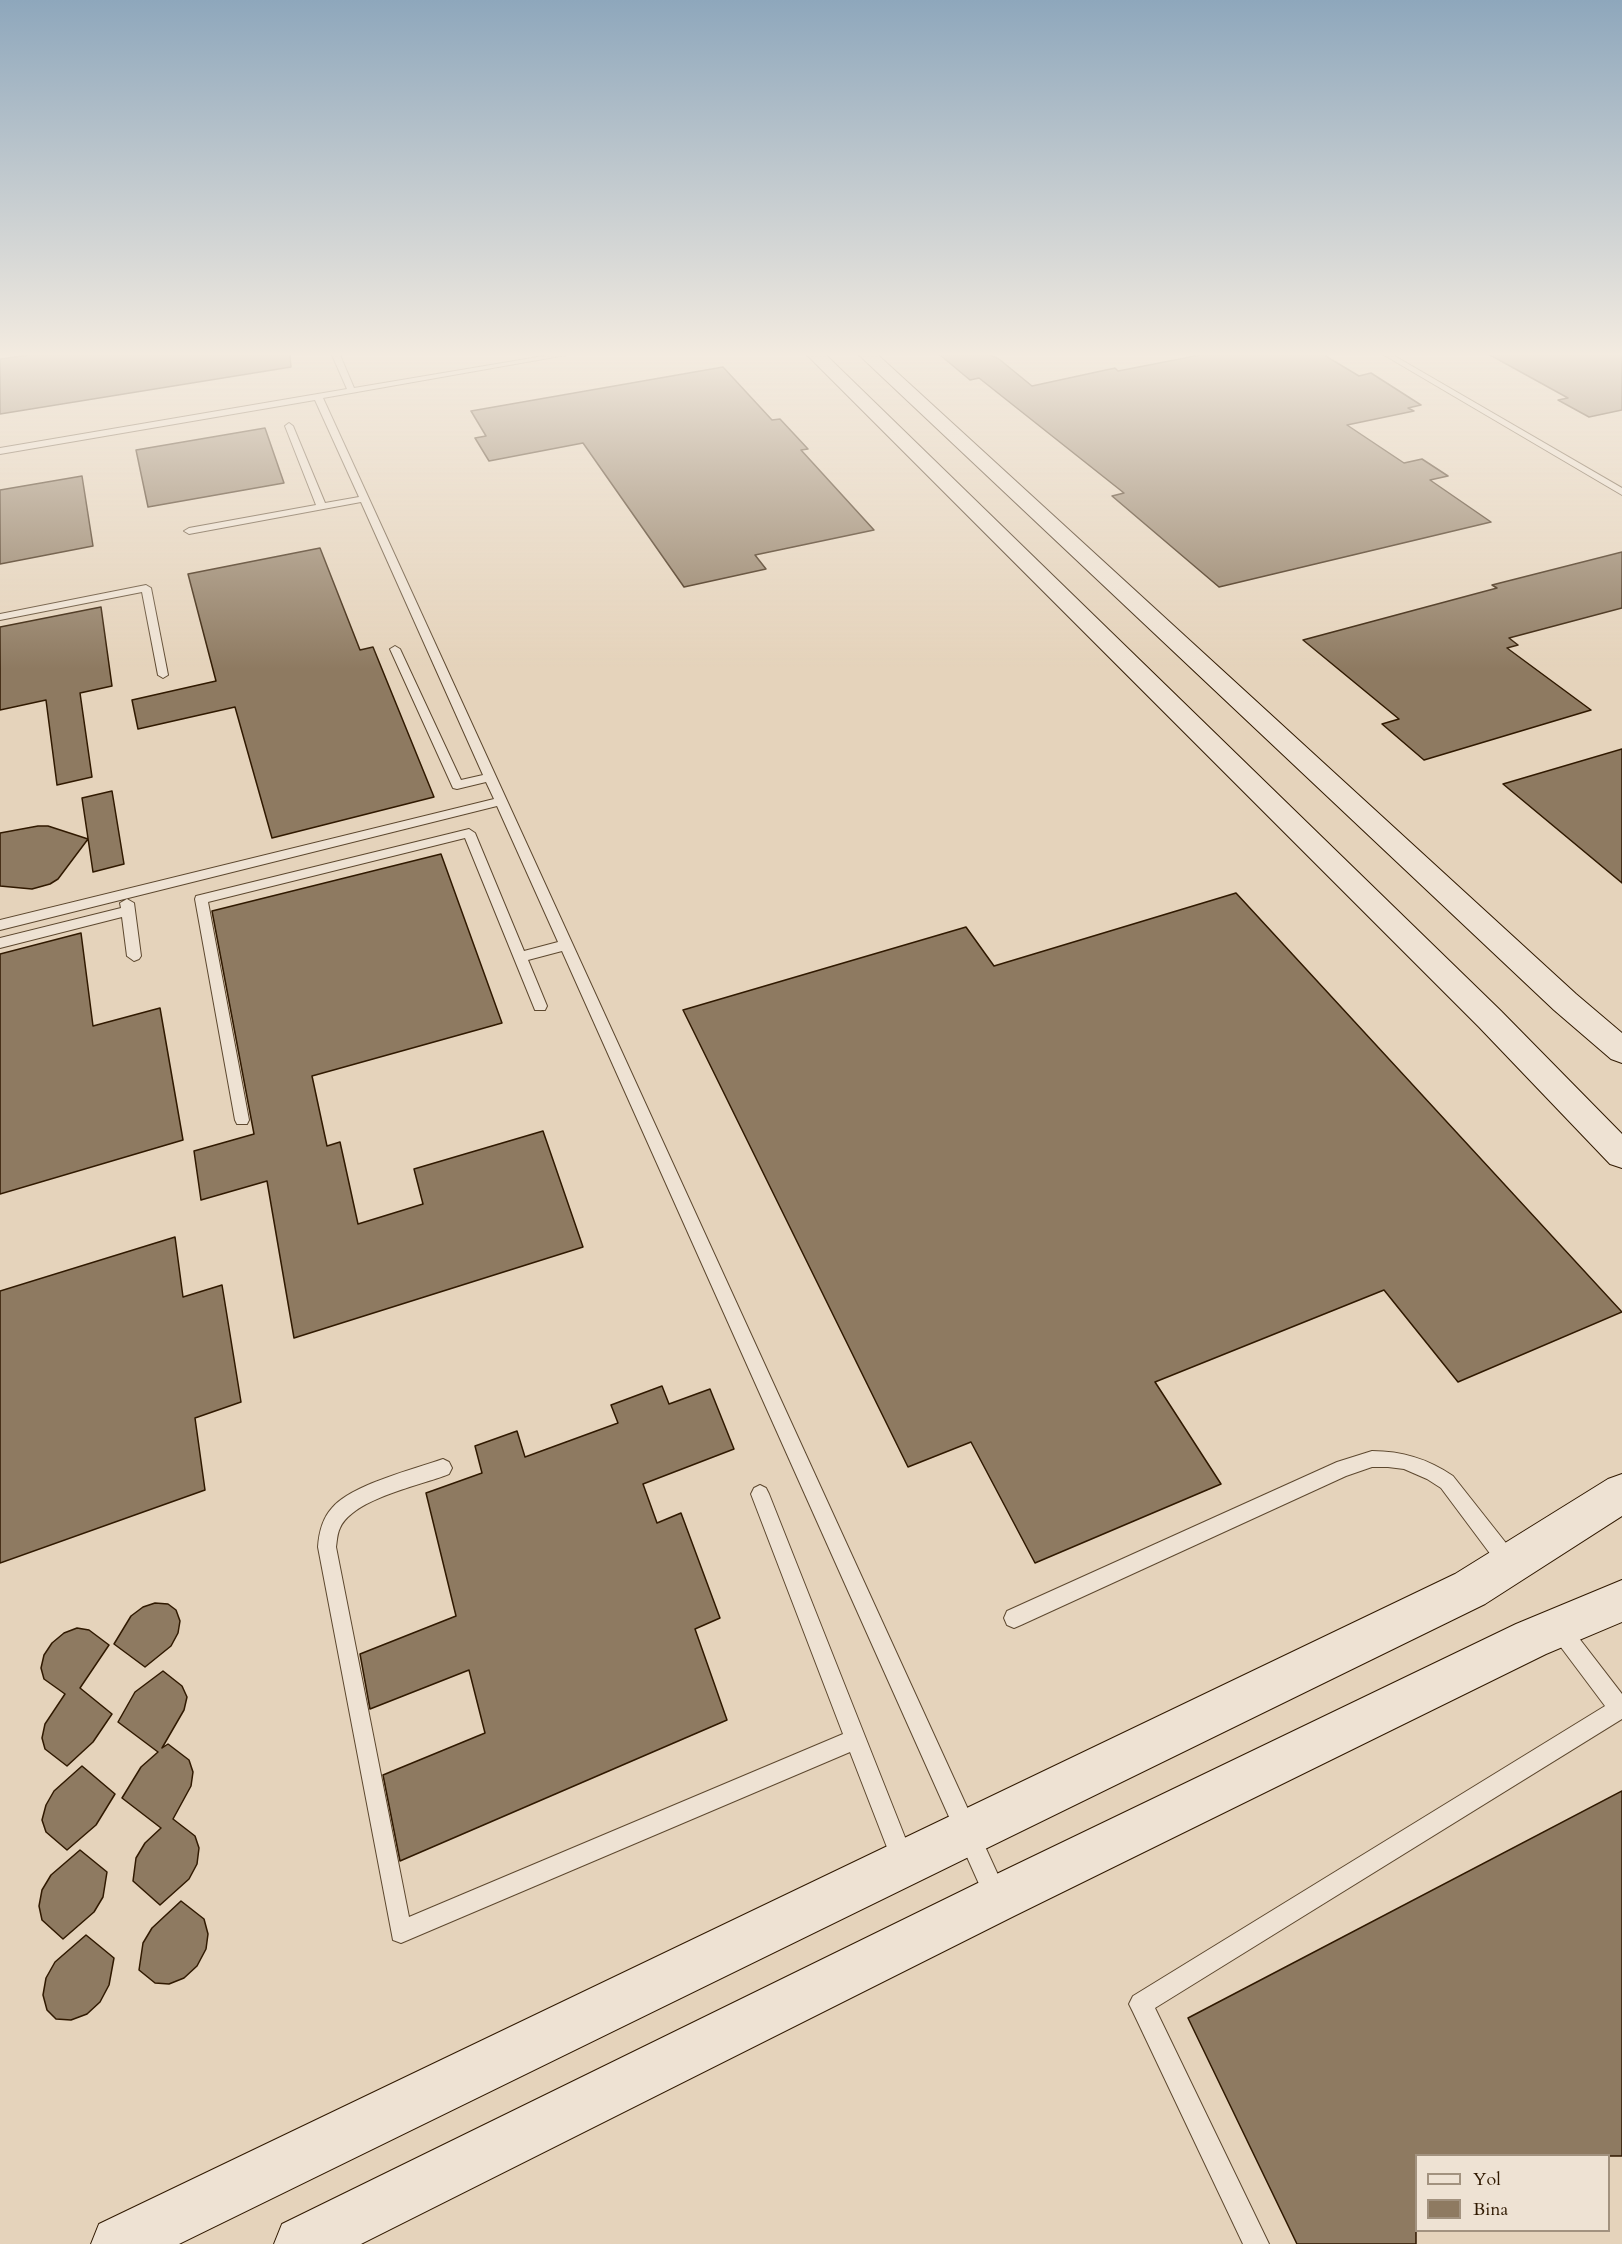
<!DOCTYPE html>
<html>
<head>
<meta charset="utf-8">
<style>
  body { margin:0 }
  #map { position:relative; width:1622px; height:2244px; overflow:hidden; background:#e5d3bb; font-family:Cardo,serif }
  canvas { display:block }
  .legend { position:absolute; left:1415px; top:2154px; width:195px; height:78px; box-sizing:border-box; background:#eee2d3; border:2px solid #a2927f; margin:0; padding:8px 10px; list-style:none; font-size:18px; color:#301900 }
  .legend li { display:flex; align-items:center; gap:12px; height:30px }
  .legend b { width:30px; border:2px solid #a2927f }
</style>
</head>
<body>
<div id="map">
<canvas width="1622" height="2244"></canvas>
<ul class="legend">
<li><b style="height:8px;background:#eee2d3"></b>Yol</li>
<li><b style="height:16px;background:#8e7a61"></b>Bina</li>
</ul>
</div>
<script>
const ctx = document.querySelector('canvas').getContext('2d');
ctx.lineJoin = 'round';
function paint(path, color) { ctx.fillStyle = color; ctx.fill(path, 'evenodd'); }
function trace(path, color, width, dash) { ctx.strokeStyle = color; ctx.lineWidth = width; ctx.lineCap = dash ? 'butt' : 'round'; ctx.setLineDash(dash || []); ctx.stroke(path); }
const building = new Path2D(`
  M 30,355 L 290,355 L 291,367 L 0,414 L 0,359 Z
  M 940,355 L 990,355 L 999,359 L 1032,386 L 1115,368 L 1118,371 L 1200,355 L 1324,355 L 1359,376 L 1371,373 L 1421,405 L 1408,408 L 1414,411 L 1347,425 L 1404,463 L 1422,459 L 1448,476 L 1430,480 L 1491,522 L 1219,587 L 1112,496 L 1124,493 L 979,378 L 970,380 Z
  M 1490,355 L 1622,355 L 1622,410 L 1589,417 L 1558,400 L 1568,398 Z
  M 723,367 L 772,420 L 780,419 L 808,449 L 801,450 L 874,530 L 755,555 L 766,569 L 684,587 L 583,443 L 489,461 L 475,438 L 486,436 L 471,411 Z
  M 265,428 L 284,483 L 148,507 L 136,450 Z
  M 82,476 L 93,546 L 0,564 L 0,490 Z
  M 320,548 L 360,650 L 373,647 L 434,797 L 272,838 L 235,707 L 138,729 L 132,700 L 216,681 L 188,574 Z
  M 1622,552 L 1622,608 L 1509,638 L 1518,645 L 1507,648 L 1591,710 L 1424,760 L 1382,724 L 1399,719 L 1303,640 L 1497,588 L 1492,585 Z
  M 101,607 L 112,686 L 80,693 L 92,777 L 57,785 L 46,700 L 0,710 L 0,627 Z
  M 1622,749 L 1622,883 L 1503,784 Z
  M 112,791 L 124,864 L 93,872 L 82,798 Z
  M 38,826 L 48,826 L 88,839 L 58,879 L 50,884 L 32,889 L 0,886 L 0,833 Z
  M 441,854 L 502,1023 L 312,1076 L 327,1146 L 340,1142 L 358,1224 L 423,1204 L 414,1169 L 543,1131 L 583,1247 L 294,1338 L 267,1181 L 201,1200 L 194,1151 L 254,1134 L 212,911 Z
  M 1236,893 L 1622,1312 L 1458,1382 L 1384,1290 L 1155,1382 L 1221,1484 L 1035,1563 L 971,1442 L 908,1467 L 683,1010 L 966,927 L 994,966 Z
  M 81,933 L 93,1026 L 160,1008 L 183,1140 L 0,1194 L 0,954 Z
  M 175,1237 L 183,1297 L 222,1285 L 241,1402 L 195,1418 L 205,1490 L 0,1563 L 0,1291 Z
  M 662,1386 L 669,1404 L 710,1389 L 734,1449 L 643,1484 L 657,1523 L 681,1513 L 720,1618 L 695,1629 L 727,1720 L 400,1861 L 383,1775 L 485,1733 L 469,1670 L 370,1709 L 360,1654 L 456,1616 L 426,1493 L 482,1473 L 475,1446 L 517,1431 L 525,1457 L 618,1423 L 611,1405 Z
  M 155,1603 L 168,1604 L 176,1610 L 180,1621 L 178,1633 L 171,1646 L 145,1667 L 114,1644 L 131,1616 L 143,1607 Z
  M 77,1628 L 89,1630 L 109,1645 L 80,1688 L 112,1714 L 93,1742 L 67,1766 L 45,1749 L 42,1738 L 45,1724 L 65,1694 L 44,1679 L 41,1668 L 44,1655 L 52,1643 L 64,1633 Z
  M 163,1671 L 182,1686 L 187,1697 L 184,1710 L 162,1748 L 168,1744 L 189,1760 L 193,1772 L 191,1786 L 173,1819 L 195,1836 L 199,1848 L 197,1864 L 189,1879 L 160,1905 L 133,1881 L 136,1858 L 145,1843 L 161,1828 L 122,1798 L 141,1767 L 158,1752 L 118,1722 L 135,1692 Z
  M 82,1766 L 115,1794 L 96,1825 L 67,1850 L 46,1832 L 42,1820 L 46,1805 L 54,1791 Z
  M 1622,1791 L 1622,2156 L 1416,2156 L 1416,2244 L 1297,2244 L 1188,2018 Z
  M 80,1850 L 107,1872 L 103,1897 L 94,1912 L 63,1939 L 42,1920 L 39,1906 L 42,1890 L 51,1875 Z
  M 181,1901 L 204,1919 L 208,1934 L 206,1949 L 197,1966 L 184,1978 L 169,1984 L 155,1983 L 139,1970 L 143,1943 L 152,1928 Z
  M 86,1935 L 114,1958 L 109,1985 L 100,2002 L 87,2014 L 71,2020 L 56,2019 L 47,2010 L 43,1995 L 46,1978 L 55,1962 Z`);
paint(building, '#8e7a61');
trace(building, '#301900', 1.5);
const lane = new Path2D(`
  M 332,355 L 340,355 L 354,388 L 550,355 L 566,355 L 323,398 L 1004,1888 L 1007,1896 L 1004,1904 L 996,1907 L 988,1904 L 562,951 L 528,960 L 547,1006 L 545,1010 L 535,1010 L 465,838 L 208,902 L 249,1120 L 247,1124 L 237,1124 L 235,1120 L 195,899 L 196,896 L 469,829 L 475,833 L 524,951 L 558,942 L 497,806 L 0,930 L 0,920 L 494,799 L 486,782 L 457,789 L 453,788 L 390,649 L 395,646 L 400,649 L 461,780 L 483,775 L 361,502 L 189,534 L 184,531 L 189,528 L 316,505 L 285,426 L 289,423 L 293,426 L 325,503 L 359,497 L 315,400 L 0,454 L 0,448 L 347,389 Z
  M 1384,355 L 1393,355 L 1622,488 L 1622,495 Z
  M 146,585 L 151,588 L 168,675 L 163,678 L 158,675 L 142,592 L 0,620 L 0,614 Z
  M 127,899 L 134,903 L 141,956 L 139,959 L 134,961 L 127,956 L 122,917 L 0,948 L 0,938 L 121,908 L 120,903 Z
  M 1372,1451 C 1403,1451 1428,1459 1453,1476 L 1517,1557 L 1520,1564 L 1517,1571 L 1510,1573 L 1503,1571 L 1441,1488 L 1427,1479 L 1404,1469 L 1388,1467 L 1372,1467 L 1346,1476 L 1021,1625 L 1014,1628 L 1007,1625 L 1004,1618 L 1007,1611 L 1337,1462 Z
  M 443,1459 L 449,1462 L 452,1468 L 449,1474 C 420,1486 354,1498 340,1528 C 337,1534 337,1541 336,1547 L 409,1917 L 843,1734 L 751,1494 L 754,1488 L 760,1485 L 766,1488 L 769,1494 L 914,1860 L 911,1868 L 903,1871 L 895,1868 L 850,1752 L 401,1943 L 393,1940 L 318,1547 C 319,1533 322,1519 332,1508 C 351,1485 414,1469 443,1459 Z
  M 1558,1617 L 1565,1620 L 1622,1694 L 1622,1719 L 1155,2008 L 1269,2244 L 1243,2244 L 1133,2012 L 1129,2004 L 1133,1996 L 1605,1706 L 1551,1634 L 1548,1627 L 1551,1620 Z`);
const secondary = new Path2D(`
  M 807,355 L 826,355 L 1501,1011 L 1622,1134 L 1622,1168 L 1610,1164 L 1479,1027 Z
  M 859,355 L 878,355 L 1576,994 L 1622,1033 L 1622,1063 L 1611,1059 L 1554,1010 Z
  M 1622,1474 L 1622,1516 L 1485,1604 L 179,2244 L 91,2244 L 99,2224 L 1455,1574 L 1608,1479 Z
  M 1622,1580 L 1622,1622 L 1546,1654 L 1014,1916 L 361,2244 L 274,2244 L 282,2224 L 980,1882 L 1516,1624 Z`);
trace(lane, '#5d482f', 2);
trace(secondary, '#301900', 2);
paint(lane, '#eee2d3');
paint(secondary, '#eee2d3');
const sky = ctx.createLinearGradient(0, 0, 0, 669);
sky.addColorStop(0, '#8ea7bc');
sky.addColorStop(0.53, '#f3ebe0');
sky.addColorStop(1, '#f3ebe000');
ctx.fillStyle = sky;
ctx.fillRect(0, 0, 1622, 669);
</script>
</body>
</html>
